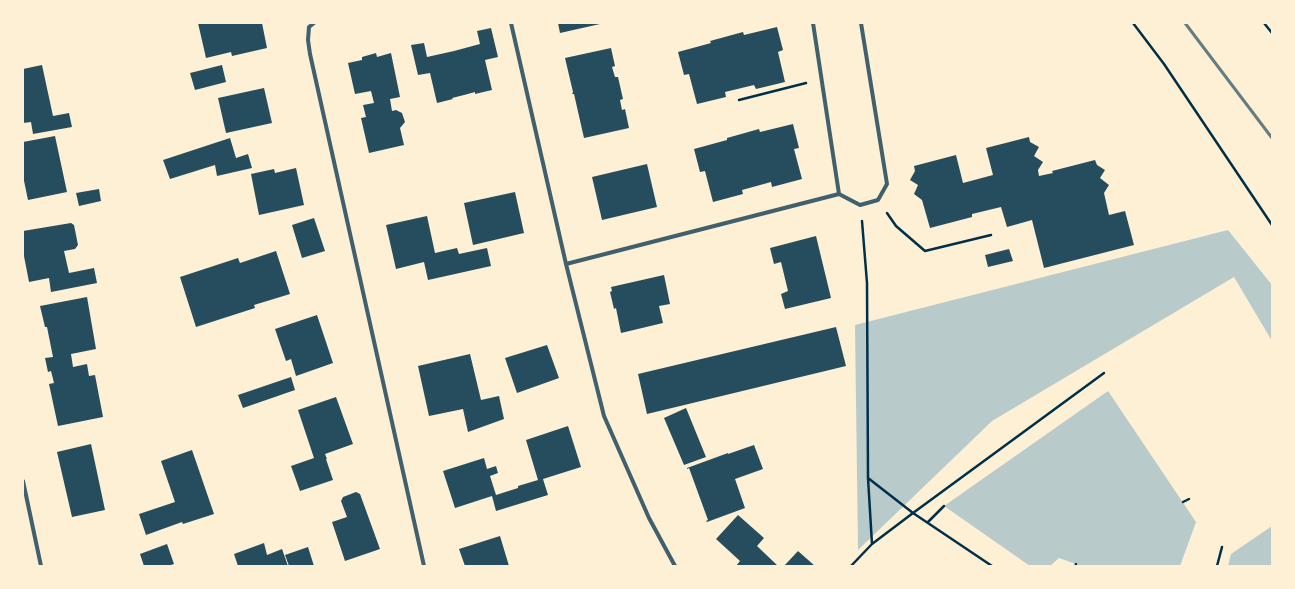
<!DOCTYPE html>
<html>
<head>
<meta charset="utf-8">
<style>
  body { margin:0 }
  #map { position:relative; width:1295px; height:589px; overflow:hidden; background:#fdf0d5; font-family:"Asap Condensed",sans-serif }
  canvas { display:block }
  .frame { position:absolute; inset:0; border:24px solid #fdf0d5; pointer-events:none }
</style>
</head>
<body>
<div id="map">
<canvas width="1295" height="589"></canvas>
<div class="frame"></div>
</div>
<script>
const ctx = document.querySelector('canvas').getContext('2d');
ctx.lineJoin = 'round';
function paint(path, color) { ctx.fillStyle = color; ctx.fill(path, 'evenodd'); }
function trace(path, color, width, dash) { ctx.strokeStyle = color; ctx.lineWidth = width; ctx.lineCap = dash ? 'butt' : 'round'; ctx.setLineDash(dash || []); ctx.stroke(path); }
paint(new Path2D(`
  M 1228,230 L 1272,285 L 1272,341 L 1234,277 L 992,421 L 858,550 L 855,325 Z
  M 1108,391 L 1196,522 L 1180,566 L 1078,566 L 1076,564 L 1059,558 L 1050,566 L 1030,566 L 944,506 Z
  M 1272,526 L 1272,566 L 1228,566 L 1231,554 Z`), '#b9caca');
paint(new Path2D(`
  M 198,23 L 262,23 L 267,48 L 232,56 L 231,52 L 206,58 Z
  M 558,23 L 600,23 L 600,24 L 560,33 Z
  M 777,27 L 783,50 L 778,52 L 785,82 L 756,89 L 754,85 L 725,92 L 726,97 L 697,104 L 689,74 L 684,75 L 678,52 L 711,43 L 710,41 L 743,32 L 744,35 Z
  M 491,28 L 498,57 L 485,60 L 492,90 L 475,94 L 475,92 L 464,95 L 452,98 L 453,99 L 437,103 L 430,73 L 418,75 L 411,45 L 424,43 L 427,57 L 454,51 L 480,44 L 477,31 Z
  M 611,48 L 615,66 L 612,67 L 615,77 L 618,77 L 623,99 L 620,100 L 622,110 L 625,109 L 629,128 L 584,138 L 574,94 L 572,94 L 573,92 L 565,58 Z
  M 376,53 L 377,57 L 391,53 L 400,97 L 390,99 L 392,111 L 396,110 L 402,113 L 405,122 L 400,128 L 404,145 L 369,153 L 361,118 L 366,117 L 363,105 L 374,103 L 371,91 L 355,94 L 348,63 L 362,60 L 362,57 Z
  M 42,65 L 53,116 L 69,113 L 72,127 L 33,134 L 31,122 L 23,123 L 23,69 Z
  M 222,65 L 226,82 L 195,90 L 190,73 Z
  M 264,88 L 272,123 L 226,133 L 218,98 Z
  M 793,124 L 799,148 L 794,149 L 802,179 L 772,187 L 771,182 L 742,190 L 743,194 L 713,202 L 705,171 L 700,172 L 694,149 L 727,140 L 727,138 L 759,129 L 760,132 Z
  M 55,136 L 67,192 L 28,200 L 23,176 L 23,142 Z
  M 1029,137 L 1030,142 L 1039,147 L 1034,156 L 1043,162 L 1038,170 L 1039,176 L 1053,173 L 1052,171 L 1095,160 L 1097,165 L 1105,170 L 1100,178 L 1109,185 L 1104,193 L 1109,215 L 1125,211 L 1134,245 L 1044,268 L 1032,220 L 1007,227 L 1001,207 L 972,214 L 972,217 L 930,228 L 922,200 L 914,194 L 918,185 L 910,180 L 915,171 L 914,166 L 956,155 L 963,183 L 993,175 L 986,148 Z
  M 230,138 L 236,158 L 248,154 L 252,168 L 217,176 L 215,165 L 170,179 L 163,160 Z
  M 647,164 L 657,207 L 602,220 L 592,177 Z
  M 296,168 L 304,205 L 259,215 L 251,174 L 274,169 L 275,173 Z
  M 99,189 L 101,201 L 79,206 L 76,193 Z
  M 515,192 L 524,233 L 473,245 L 464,203 Z
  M 427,216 L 435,253 L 457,248 L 459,254 L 487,248 L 491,266 L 428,280 L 424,262 L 396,269 L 386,225 Z
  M 314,218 L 325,251 L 302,258 L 292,225 Z
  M 71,223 L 74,225 L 78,245 L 75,249 L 64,251 L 69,273 L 94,268 L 97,283 L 51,292 L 49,278 L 29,282 L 23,251 L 23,231 Z
  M 816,236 L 831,298 L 785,309 L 781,294 L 788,291 L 781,262 L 774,264 L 770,248 Z
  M 1009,249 L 1013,261 L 988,267 L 985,255 Z
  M 276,251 L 290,294 L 254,305 L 255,308 L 196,327 L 180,277 L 238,258 L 240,263 Z
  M 664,275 L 670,304 L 659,306 L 663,323 L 621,333 L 616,308 L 614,309 L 610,292 L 612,291 L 611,287 Z
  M 87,297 L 96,349 L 71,354 L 73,367 L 87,364 L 89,376 L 95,375 L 103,417 L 58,426 L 49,384 L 54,383 L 51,371 L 48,372 L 45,358 L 53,357 L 47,327 L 45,327 L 40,306 Z
  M 317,315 L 333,363 L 296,376 L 291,359 L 286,361 L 275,329 Z
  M 836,327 L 846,366 L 647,414 L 638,374 Z
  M 547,345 L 559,378 L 517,393 L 505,358 Z
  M 470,354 L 481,400 L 499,396 L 504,419 L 468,432 L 463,409 L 429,416 L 418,366 Z
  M 291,377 L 295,390 L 243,408 L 238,395 Z
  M 336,397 L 353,444 L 325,454 L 327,459 L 326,459 L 333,480 L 300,491 L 291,466 L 314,458 L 298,410 Z
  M 686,408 L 706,457 L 684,465 L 664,418 Z
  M 568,426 L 581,467 L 543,479 L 548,495 L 496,511 L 492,496 L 455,508 L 443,471 L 484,458 L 487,469 L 496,466 L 498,473 L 490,476 L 496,495 L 518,488 L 518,486 L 538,480 L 526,440 Z
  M 91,444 L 105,510 L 72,517 L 57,452 Z
  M 754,445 L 763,469 L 735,479 L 745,508 L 707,522 L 706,521 L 708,520 L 689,468 L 687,469 L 687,468 L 728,453 L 728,454 Z
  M 192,450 L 214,514 L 183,524 L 182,522 L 146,535 L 139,514 L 175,502 L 161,461 Z
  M 356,492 L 360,494 L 380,549 L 345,561 L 332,522 L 347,517 L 341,501 L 343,497 Z
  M 738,515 L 764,538 L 757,546 L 778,566 L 736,566 L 740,561 L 716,539 Z
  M 500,536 L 509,566 L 465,566 L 459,549 Z
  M 264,543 L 267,555 L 282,549 L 288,566 L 238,566 L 234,554 Z
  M 167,544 L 174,564 L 168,566 L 144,566 L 140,554 Z
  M 308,547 L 314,566 L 289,566 L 285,555 Z
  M 798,551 L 815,566 L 784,566 Z`), '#264d5e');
trace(new Path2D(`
  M 1133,23 L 1164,64 L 1272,225
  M 1264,23 L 1272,33
  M 739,100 L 806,83
  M 887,213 L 896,226 L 925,251 L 991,235
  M 862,221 L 867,283 L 868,478 L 872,544
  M 868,478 L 913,513 L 1104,373
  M 1183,502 L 1189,499
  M 928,522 L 944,506
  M 851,566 L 872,544 L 913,513 L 992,566
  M 1075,566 L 1076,564
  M 1217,566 L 1222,547`), '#003049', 2.5);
trace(new Path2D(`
  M 314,23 L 309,27 L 308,40 L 310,54 L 424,566
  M 511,23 L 566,264 L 604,416 L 649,518 L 675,566
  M 813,23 L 839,194
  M 566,264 L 839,194 L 860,205 L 878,200 L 887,184 L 861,23
  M 23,481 L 41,566`), '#3f606c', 4);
trace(new Path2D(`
  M 1185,23 L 1272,138`), '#657d81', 3);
</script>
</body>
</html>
